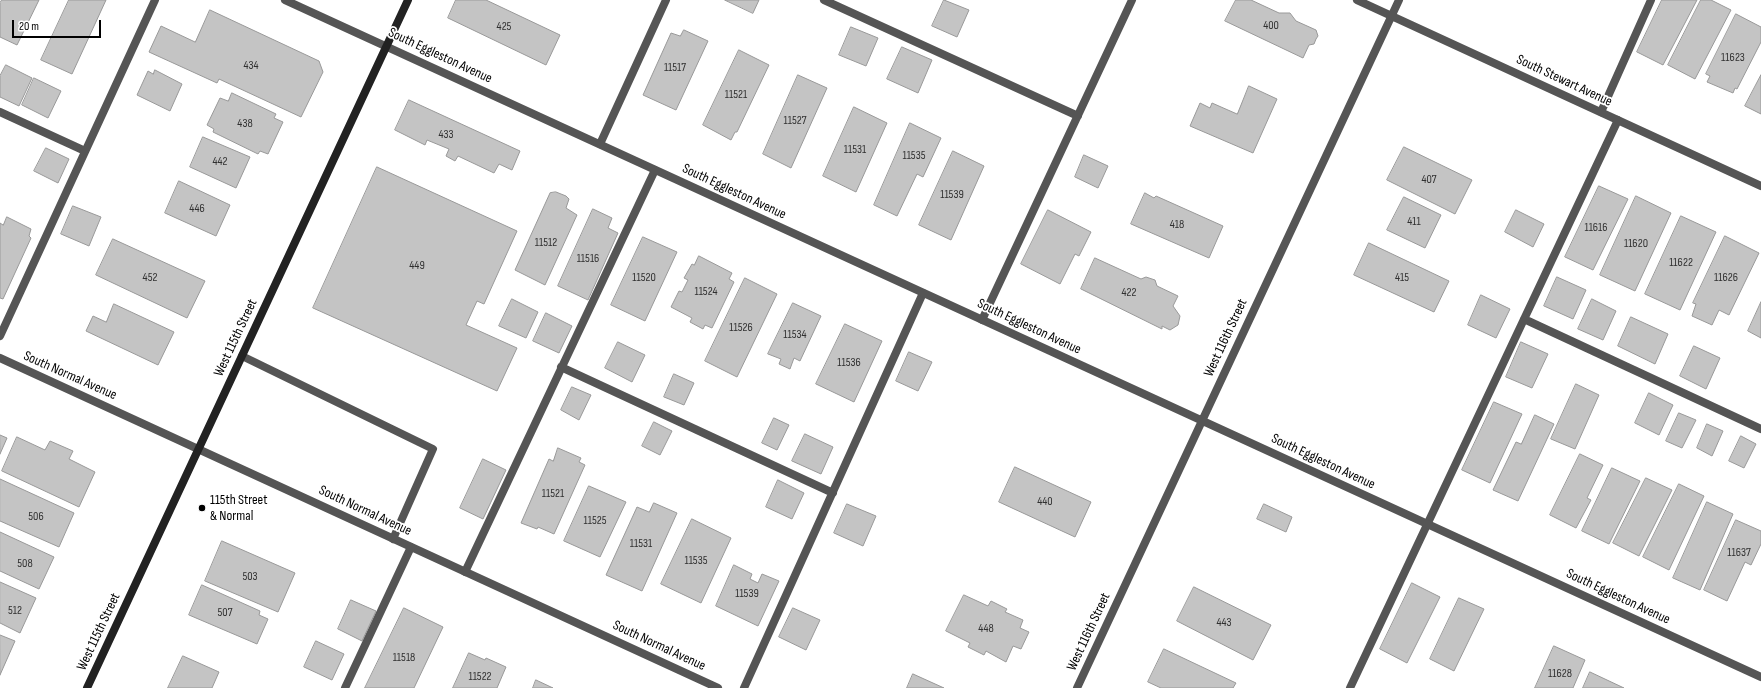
<!DOCTYPE html>
<html>
<head>
<meta charset="utf-8">
<style>
  body { margin:0 }
  #map { position:relative; width:1761px; height:688px; overflow:hidden; background:#fff; font-family:"Sofia Sans Condensed",sans-serif }
  canvas { display:block }
  .scale { position:absolute; left:12px; top:20px; width:89px; height:18px; box-sizing:border-box; border:2px solid #000; border-top:0; padding-left:5px; font-size:12px; line-height:14px; white-space:nowrap; color:#000; -webkit-text-stroke:3px #fff; paint-order:stroke }
</style>
</head>
<body>
<div id="map">
<canvas width="1761" height="688"></canvas>
<div class="scale">20 m</div>
</div>
<script>
const ctx = document.querySelector('canvas').getContext('2d');
ctx.lineJoin = 'round';
function paint(path, color) { ctx.fillStyle = color; ctx.fill(path, 'evenodd'); }
function trace(path, color, width, dash) { ctx.strokeStyle = color; ctx.lineWidth = width; ctx.lineCap = dash ? 'butt' : 'round'; ctx.setLineDash(dash || []); ctx.stroke(path); }
function write(font, color, halo, rows, align = 'center') {
  ctx.font = font + ' "Sofia Sans Condensed",sans-serif'; ctx.lineWidth = 3.5; ctx.setLineDash([]); ctx.textBaseline = 'middle'; ctx.strokeStyle = halo; ctx.fillStyle = color; for (const [text, x, y, turn = 0] of rows) {
    ctx.save(); ctx.translate(x, y); ctx.rotate((+turn || 0) * Math.PI / 180); ctx.textAlign = isNaN(turn) ? turn : align; if (halo) ctx.strokeText(text, 0, 0); ctx.fillText(text, 0, 0); ctx.restore();
  }
}
const building = new Path2D(`
  M 2,0 L 39,0 L 17,45 L 0,37 L 0,3 Z
  M 69,0 L 106,0 L 72,74 L 41,60 Z
  M 456,0 L 486,0 L 560,35 L 546,65 L 448,18 Z
  M 725,0 L 759,0 L 753,13 Z
  M 944,0 L 969,10 L 957,37 L 932,26 Z
  M 1236,0 L 1251,0 L 1279,13 L 1290,13 L 1296,21 L 1316,30 L 1318,36 L 1316,39 L 1314,44 L 1309,45 L 1303,58 L 1225,21 Z
  M 1662,0 L 1697,0 L 1663,65 L 1637,52 Z
  M 1701,0 L 1711,0 L 1731,10 L 1695,79 L 1668,65 Z
  M 210,10 L 319,61 L 323,72 L 301,117 L 219,79 L 217,83 L 149,52 L 161,26 L 195,42 Z
  M 1736,14 L 1761,27 L 1761,42 L 1737,89 L 1735,88 L 1733,93 L 1707,82 L 1710,76 L 1706,74 Z
  M 851,27 L 878,38 L 866,66 L 839,55 Z
  M 684,30 L 708,41 L 676,110 L 643,95 L 671,33 L 680,36 Z
  M 902,47 L 932,60 L 918,93 L 887,79 Z
  M 739,50 L 769,65 L 737,132 L 735,132 L 731,140 L 703,125 Z
  M 6,65 L 32,78 L 19,106 L 0,97 L 0,76 Z
  M 155,70 L 182,84 L 170,111 L 137,95 L 148,71 L 153,74 Z
  M 798,75 L 827,88 L 791,168 L 763,154 Z
  M 1761,75 L 1761,114 L 1745,106 Z
  M 34,78 L 61,91 L 48,118 L 22,105 Z
  M 1249,86 L 1277,99 L 1253,153 L 1190,126 L 1200,103 L 1210,108 L 1212,103 L 1237,114 Z
  M 232,93 L 276,114 L 274,118 L 283,122 L 268,154 L 260,151 L 258,154 L 213,132 L 214,129 L 207,125 L 220,98 L 228,101 Z
  M 409,100 L 520,151 L 512,170 L 499,164 L 494,173 L 458,156 L 455,161 L 446,156 L 449,149 L 427,140 L 425,145 L 395,130 Z
  M 854,107 L 887,123 L 856,192 L 823,176 Z
  M 910,123 L 941,138 L 923,177 L 917,174 L 897,216 L 874,205 Z
  M 203,137 L 250,157 L 236,188 L 190,167 Z
  M 1404,147 L 1472,180 L 1455,214 L 1387,180 Z
  M 46,148 L 69,159 L 58,183 L 34,171 Z
  M 953,151 L 984,166 L 951,240 L 919,225 Z
  M 1084,155 L 1108,166 L 1098,188 L 1075,177 Z
  M 377,167 L 517,231 L 484,304 L 477,301 L 466,325 L 517,348 L 497,391 L 313,308 Z
  M 179,181 L 230,205 L 216,236 L 165,213 Z
  M 1599,186 L 1628,199 L 1593,270 L 1565,257 Z
  M 556,192 L 566,196 L 569,199 L 566,208 L 577,215 L 545,285 L 515,270 L 550,193 Z
  M 1145,193 L 1154,198 L 1156,196 L 1223,226 L 1209,258 L 1131,224 Z
  M 1636,196 L 1671,213 L 1635,291 L 1600,275 Z
  M 1404,197 L 1441,215 L 1425,248 L 1387,230 Z
  M 73,206 L 101,217 L 89,246 L 61,234 Z
  M 593,209 L 612,218 L 608,228 L 618,233 L 588,300 L 558,286 Z
  M 1048,210 L 1091,232 L 1079,256 L 1075,254 L 1060,284 L 1021,264 Z
  M 1516,210 L 1544,224 L 1533,247 L 1505,232 Z
  M 1681,216 L 1716,232 L 1680,310 L 1645,294 Z
  M 7,217 L 31,229 L 29,236 L 31,238 L 3,299 L 0,298 L 0,223 L 3,225 Z
  M 1725,236 L 1759,253 L 1729,315 L 1719,310 L 1712,325 L 1692,316 L 1696,304 L 1693,303 Z
  M 643,237 L 677,252 L 645,321 L 611,305 Z
  M 113,239 L 205,281 L 187,318 L 96,275 Z
  M 1369,243 L 1449,281 L 1434,312 L 1354,275 Z
  M 699,256 L 732,273 L 729,279 L 734,282 L 712,328 L 705,325 L 703,329 L 690,322 L 692,318 L 671,307 L 679,291 L 682,292 L 688,280 L 684,278 L 692,264 L 694,265 Z
  M 1095,258 L 1141,279 L 1146,277 L 1155,280 L 1157,286 L 1178,296 L 1173,306 L 1180,316 L 1178,325 L 1170,330 L 1162,326 L 1162,329 L 1081,289 Z
  M 1557,277 L 1586,290 L 1573,319 L 1544,306 Z
  M 745,278 L 777,294 L 737,377 L 705,361 Z
  M 1481,295 L 1510,309 L 1496,338 L 1468,325 Z
  M 512,299 L 538,312 L 526,338 L 499,326 Z
  M 1592,299 L 1616,311 L 1603,340 L 1578,329 Z
  M 1761,302 L 1761,338 L 1748,331 Z
  M 793,303 L 821,316 L 800,361 L 794,358 L 790,369 L 779,364 L 781,359 L 768,354 Z
  M 114,304 L 174,332 L 158,365 L 86,331 L 93,316 L 106,322 Z
  M 546,313 L 572,326 L 559,353 L 533,341 Z
  M 1631,317 L 1668,334 L 1655,364 L 1618,346 Z
  M 845,324 L 882,341 L 854,402 L 816,384 Z
  M 618,342 L 645,355 L 632,382 L 605,368 Z
  M 1521,342 L 1548,354 L 1532,388 L 1506,377 Z
  M 1694,346 L 1720,358 L 1706,389 L 1680,376 Z
  M 909,352 L 932,362 L 918,391 L 896,381 Z
  M 674,374 L 694,383 L 684,405 L 664,397 Z
  M 1576,384 L 1599,395 L 1575,449 L 1551,439 Z
  M 572,387 L 591,395 L 579,420 L 561,410 Z
  M 1649,393 L 1673,405 L 1659,435 L 1635,423 Z
  M 1494,402 L 1522,414 L 1490,483 L 1462,470 Z
  M 1679,413 L 1696,420 L 1682,448 L 1666,441 Z
  M 1535,415 L 1554,424 L 1518,501 L 1493,490 L 1516,442 L 1521,444 Z
  M 774,418 L 789,425 L 777,450 L 762,443 Z
  M 654,422 L 672,431 L 660,455 L 642,446 Z
  M 1707,424 L 1723,431 L 1712,456 L 1697,448 Z
  M 805,434 L 833,447 L 821,474 L 792,461 Z
  M 0,435 L 7,438 L 0,454 Z
  M 1741,436 L 1756,444 L 1744,468 L 1729,461 Z
  M 17,437 L 45,450 L 50,441 L 73,451 L 69,459 L 95,472 L 79,507 L 2,471 Z
  M 558,448 L 581,458 L 579,462 L 585,465 L 554,534 L 538,527 L 537,529 L 521,523 L 549,459 L 553,461 Z
  M 1580,454 L 1603,465 L 1587,498 L 1591,500 L 1576,528 L 1550,515 Z
  M 483,459 L 506,470 L 483,519 L 460,508 Z
  M 1015,467 L 1091,502 L 1075,537 L 999,502 Z
  M 1612,468 L 1640,481 L 1609,544 L 1582,531 Z
  M 1646,478 L 1672,490 L 1639,556 L 1613,543 Z
  M 0,479 L 74,513 L 59,547 L 0,521 Z
  M 778,480 L 804,493 L 792,519 L 766,507 Z
  M 1679,484 L 1704,496 L 1669,570 L 1643,557 Z
  M 589,486 L 626,502 L 600,557 L 564,541 Z
  M 1707,502 L 1733,514 L 1700,590 L 1673,578 Z
  M 654,503 L 677,513 L 642,591 L 606,575 L 637,507 L 649,512 Z
  M 847,504 L 876,516 L 863,546 L 834,533 Z
  M 1264,504 L 1292,517 L 1286,532 L 1257,519 Z
  M 692,519 L 731,538 L 701,603 L 661,584 Z
  M 1736,520 L 1761,531 L 1761,544 L 1751,565 L 1745,562 L 1727,601 L 1704,590 Z
  M 0,532 L 54,557 L 39,589 L 0,571 Z
  M 222,541 L 295,573 L 278,612 L 205,581 Z
  M 734,565 L 752,574 L 750,579 L 758,583 L 762,574 L 779,581 L 758,626 L 716,606 Z
  M 0,582 L 36,598 L 20,633 L 0,623 Z
  M 1412,583 L 1440,597 L 1407,663 L 1380,649 Z
  M 202,585 L 260,611 L 259,615 L 268,619 L 257,644 L 189,615 Z
  M 1194,587 L 1271,625 L 1253,660 L 1177,621 Z
  M 964,595 L 988,606 L 991,601 L 1007,609 L 1005,612 L 1023,620 L 1020,628 L 1029,632 L 1021,649 L 1013,646 L 1006,662 L 986,651 L 984,655 L 968,647 L 970,643 L 946,631 Z
  M 1459,598 L 1484,609 L 1454,671 L 1430,659 Z
  M 351,600 L 376,611 L 362,641 L 338,629 Z
  M 404,608 L 443,627 L 414,688 L 365,688 Z
  M 793,608 L 820,620 L 806,650 L 779,637 Z
  M 0,635 L 15,641 L 0,675 Z
  M 316,641 L 344,654 L 332,680 L 304,667 Z
  M 1554,646 L 1585,660 L 1573,688 L 1535,688 Z
  M 1164,649 L 1236,683 L 1233,688 L 1161,688 L 1148,682 Z
  M 469,653 L 485,660 L 486,658 L 506,667 L 497,688 L 453,688 Z
  M 183,656 L 219,672 L 212,688 L 168,688 Z
  M 1590,672 L 1624,688 L 1583,688 Z
  M 913,674 L 944,688 L 907,688 Z
  M 536,680 L 553,688 L 533,688 Z`);
paint(building, '#c4c4c4');
trace(building, '#999', 1);
trace(new Path2D(`
  M 824,0 L 1078,116
  M 0,112 L 85,151
  M 1601,112 L 1651,0
  M 600,144 L 666,0
  M 1524,319 L 1761,429
  M 982,320 L 1132,0
  M 0,336 L 155,0
  M 242,356 L 433,449 L 393,539
  M 561,367 L 833,493
  M 465,572 L 655,170
  M 345,688 L 411,547
  M 744,688 L 923,293
  M 1350,688 L 1618,120`), '#555', 8);
trace(new Path2D(`
  M 285,0 L 1761,677
  M 1357,0 L 1761,186
  M 0,358 L 718,688
  M 1077,688 L 1399,0`), '#555', 8);
trace(new Path2D(`
  M 87,688 L 408,0`), '#222', 8);
for (const [x, y, r, color] of [
  [202,508,4,"#000"]
]) { const dot = new Path2D(); dot.arc(x, y, r, 0, 2 * Math.PI); ctx.fillStyle = color; ctx.fill(dot); trace(dot, '#fff', 1.5); }
write('12px', '#313131', null, [
  ["400",1271,26],
  ["425",504,27],
  ["11623",1733,58],
  ["434",251,66],
  ["11517",675,68],
  ["11521",736,95],
  ["11527",795,121],
  ["438",245,124],
  ["433",446,135],
  ["11531",855,150],
  ["11535",914,156],
  ["442",220,162],
  ["407",1429,180],
  ["11539",952,195],
  ["446",197,209],
  ["411",1414,222],
  ["418",1177,225],
  ["11616",1596,228],
  ["11512",546,243],
  ["11620",1636,244],
  ["11516",588,259],
  ["11622",1681,263],
  ["449",417,266],
  ["452",150,278],
  ["11520",644,278],
  ["415",1402,278],
  ["11626",1726,278],
  ["11524",706,292],
  ["422",1129,293],
  ["11526",741,328],
  ["11534",795,335],
  ["11536",849,363],
  ["11521",553,494],
  ["440",1045,502],
  ["506",36,517],
  ["11525",595,521],
  ["11531",641,544],
  ["11637",1739,553],
  ["11535",696,561],
  ["508",25,564],
  ["503",250,577],
  ["11539",747,594],
  ["512",15,611],
  ["507",225,613],
  ["443",1224,623],
  ["448",986,629],
  ["11518",404,658],
  ["11628",1560,674],
  ["11522",480,677]
]);
write('14px', '#000', '#fff', [
  ["South Eggleston Avenue",440,56,25],
  ["South Stewart Avenue",1564,81,25],
  ["South Eggleston Avenue",734,192,25],
  ["South Eggleston Avenue",1029,327,25],
  ["West 115th Street",236,338,-65],
  ["West 116th Street",1226,338,-65],
  ["South Normal Avenue",70,376,24],
  ["South Eggleston Avenue",1323,462,25],
  ["South Normal Avenue",365,511,25],
  ["South Eggleston Avenue",1618,597,25],
  ["West 115th Street",99,632,-65],
  ["West 116th Street",1089,632,-65],
  ["South Normal Avenue",659,646,25]
]);
write('14px', '#000', '#fff', [
  ["115th Street",210,500],
  ["& Normal",210,516]
], 'left');
</script>
</body>
</html>
